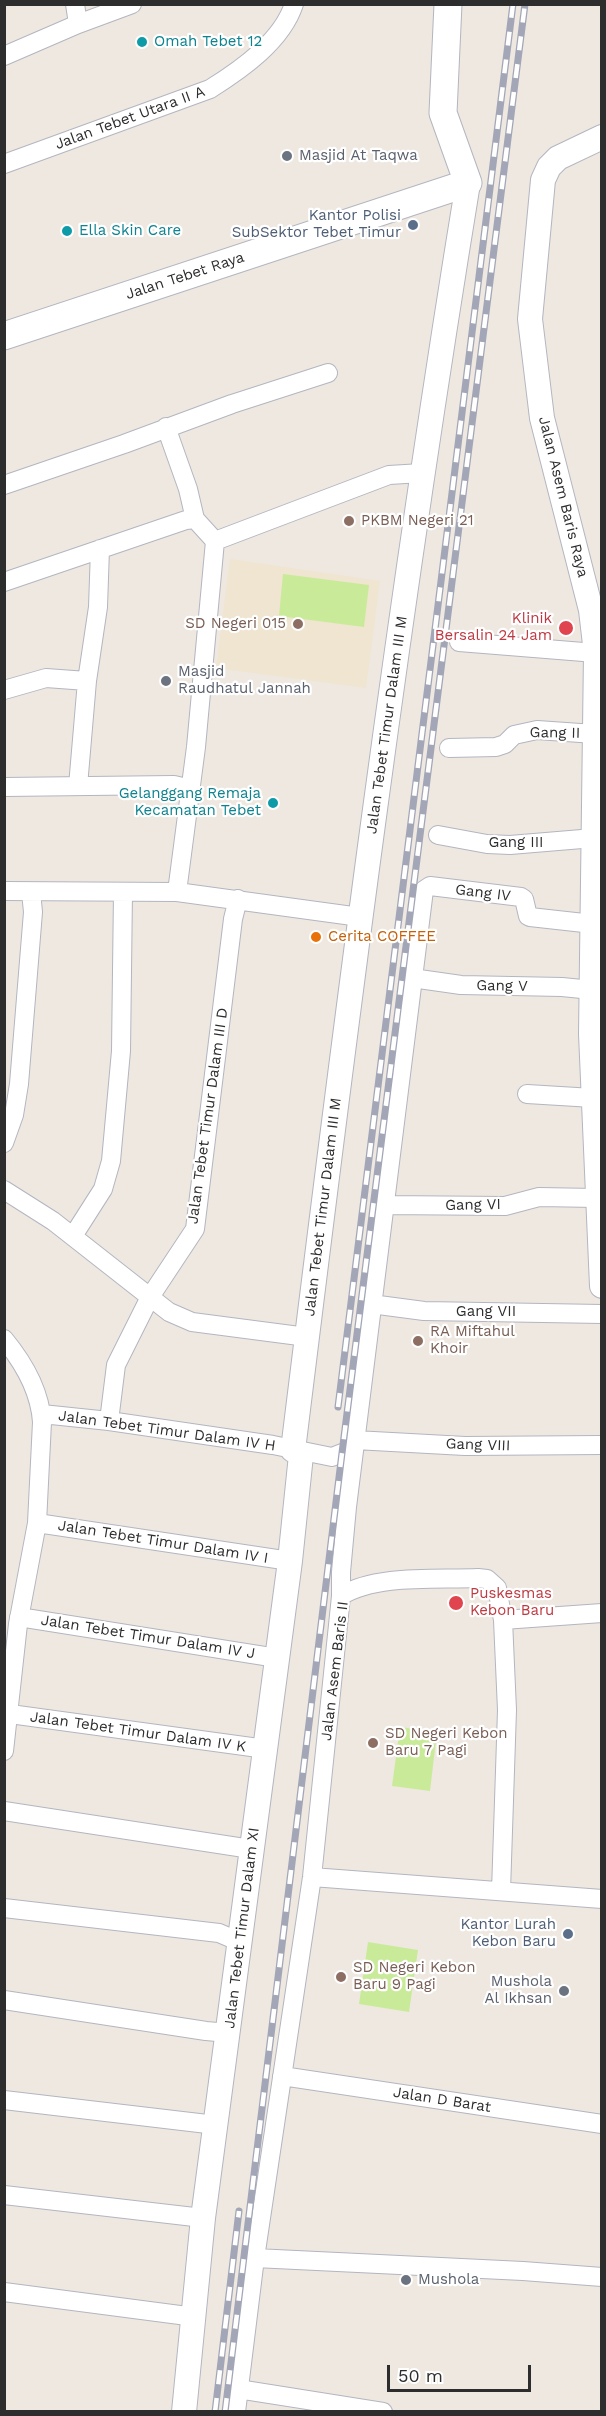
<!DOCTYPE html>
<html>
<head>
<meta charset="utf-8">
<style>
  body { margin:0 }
  #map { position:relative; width:606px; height:2416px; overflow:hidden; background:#eee8e0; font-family:"Work Sans",sans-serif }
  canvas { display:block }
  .frame { position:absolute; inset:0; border:6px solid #2d2d2d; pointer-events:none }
  .scale { position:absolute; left:387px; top:2365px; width:144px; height:27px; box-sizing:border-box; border:3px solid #2d2d2d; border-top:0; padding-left:8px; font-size:18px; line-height:21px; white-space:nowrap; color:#2d2d2d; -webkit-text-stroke:4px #fff; paint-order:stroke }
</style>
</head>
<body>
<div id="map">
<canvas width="606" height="2416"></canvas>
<div class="frame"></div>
<div class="scale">50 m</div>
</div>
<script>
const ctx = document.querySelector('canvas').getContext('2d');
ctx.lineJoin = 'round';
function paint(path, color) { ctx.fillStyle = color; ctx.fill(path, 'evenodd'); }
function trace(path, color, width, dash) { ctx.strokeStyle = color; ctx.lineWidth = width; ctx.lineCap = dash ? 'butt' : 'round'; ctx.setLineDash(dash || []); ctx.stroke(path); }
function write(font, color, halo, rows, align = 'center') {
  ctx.font = font + ' "Work Sans",sans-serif'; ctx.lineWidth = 4.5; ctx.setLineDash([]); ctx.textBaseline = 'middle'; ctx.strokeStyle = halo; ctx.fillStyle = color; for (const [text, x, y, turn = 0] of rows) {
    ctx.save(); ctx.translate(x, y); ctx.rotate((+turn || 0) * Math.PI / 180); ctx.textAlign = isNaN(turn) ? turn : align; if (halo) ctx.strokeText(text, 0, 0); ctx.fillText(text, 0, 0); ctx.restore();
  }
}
paint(new Path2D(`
  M 230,559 L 380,581 L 366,688 L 216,668 Z`), '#efe5d0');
paint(new Path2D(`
  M 283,574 L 369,585 L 364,627 L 279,616 Z
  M 400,1727 L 437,1732 L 430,1791 L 392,1786 Z
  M 368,1942 L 418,1950 L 409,2012 L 359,2004 Z`), '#c9eb99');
const minor = new Path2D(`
  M 75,4 L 78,24
  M 4,56 L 78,24 L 132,4
  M 4,164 L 210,89 C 242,69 282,41 294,4
  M 166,427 L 188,489 L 195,519
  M 4,485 L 124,444 L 232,404 L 328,373
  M 215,541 L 389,475 L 422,473
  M 4,582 L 186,520 L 195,519 L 215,541
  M 459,642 L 596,653
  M 4,690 L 46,678 L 87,681
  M 449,748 L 496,747 L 505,744 L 514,735 L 537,730 L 595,734
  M 78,786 L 87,681 L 98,607 L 100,549
  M 4,787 L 174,785 L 191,789
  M 438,835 L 487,844 L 510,845 L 594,838
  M 4,891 L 177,892 L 360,917
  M 177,892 L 196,747 L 215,541
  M 412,978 L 461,985 L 562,987 L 592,990
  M 527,1094 L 593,1098
  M 4,1143 L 14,1115 L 19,1084 L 33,912 L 31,892
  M 4,1190 L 53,1221 L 169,1312 L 192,1322 L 307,1337
  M 384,1205 L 505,1206 L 539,1197 L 596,1198
  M 73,1236 L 103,1189 L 111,1161 L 121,1051 L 123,892
  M 371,1304 L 424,1311 L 602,1314
  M 4,1339 C 23,1362 40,1392 42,1422 L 37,1523 L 18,1624 L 4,1751
  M 42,1414 L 109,1421 L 273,1445 L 332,1457 L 342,1453 L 353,1454
  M 109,1421 L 116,1365 L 150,1297 L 195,1229 L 233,919 L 238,899
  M 355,1440 L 465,1446 L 602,1445
  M 37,1523 L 290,1561
  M 341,1596 L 341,1572 L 347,1507 L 424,890 L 430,886 L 521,897 L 524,899 L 528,916 L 530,917 L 602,925
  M 19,1617 L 277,1658
  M 503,1620 L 602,1613
  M 10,1714 L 266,1749
  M 4,1811 L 251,1849
  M 312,1877 L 602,1899
  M 4,1908 L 219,1933 L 240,1942
  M 4,2000 L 206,2031 L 229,2033
  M 282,2076 L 602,2124
  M 4,2100 L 216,2125
  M 4,2195 L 203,2218
  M 255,2258 L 523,2271 L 602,2277
  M 4,2292 L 195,2317
  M 238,2389 L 383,2412
  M 236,2412 L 255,2258 L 312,1877 L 341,1596 C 376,1574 437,1580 478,1578 L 487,1579 L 497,1588 L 503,1620 L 507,1710 L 501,1891`);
const tertiary = new Path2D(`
  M 602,137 L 558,158 L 549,167 L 543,180 L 530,319 L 542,418 L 591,610 L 596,653 L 591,1034 L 602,1286
  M 184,2412 L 203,2218 L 290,1561 L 301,1455 L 293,1450 C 345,1027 399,604 468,183`);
const secondary = new Path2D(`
  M 4,336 L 468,183 L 443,113 L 448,4`);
trace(minor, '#b3b6c0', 20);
trace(tertiary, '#b3b6c0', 26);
trace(secondary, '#b3b6c0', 29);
trace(minor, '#fff', 18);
trace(tertiary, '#fff', 24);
trace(secondary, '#fff', 27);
const rail = new Path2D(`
  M 338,1407 L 513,4
  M 215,2412 L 239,2211
  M 225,2412 L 342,1453 L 525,4`);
trace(rail, '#a2a6b7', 7);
trace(rail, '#fff', 4.5, [14]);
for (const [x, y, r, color] of [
  [142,42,6,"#0f9aa8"],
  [287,156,6,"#6b7280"],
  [413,225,6,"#5c6f8a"],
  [67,231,6,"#0f9aa8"],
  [349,521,6,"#8d6e63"],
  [298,624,6,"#8d6e63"],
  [566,628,8,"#e0444e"],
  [166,681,6,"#6b7280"],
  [273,803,6,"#0f9aa8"],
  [316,937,6,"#e8710a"],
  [418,1341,6,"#8d6e63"],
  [456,1603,8,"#e0444e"],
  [373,1743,6,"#8d6e63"],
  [568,1934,6,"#5c6f8a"],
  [341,1977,6,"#8d6e63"],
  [564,1991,6,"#6b7280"],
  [406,2280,6,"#6b7280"]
]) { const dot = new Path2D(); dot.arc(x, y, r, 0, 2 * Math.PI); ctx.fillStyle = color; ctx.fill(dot); trace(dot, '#fff', 2); }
write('15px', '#0d838f', '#fff', [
  ["Omah Tebet 12",154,42],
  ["Ella Skin Care",79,231],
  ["Gelanggang Remaja",261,794,"right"],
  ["Kecamatan Tebet",261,811,"right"]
], 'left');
write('15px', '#2d2d2d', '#fff', [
  ["Jalan Tebet Utara II A",130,118,-20],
  ["Jalan Tebet Raya",185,276,-18],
  ["Jalan Asem Baris Raya",563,497,76],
  ["Jalan Tebet Timur Dalam III M",387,725,-82],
  ["Gang II",555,733,1],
  ["Gang III",516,843],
  ["Gang IV",483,893,7],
  ["Gang V",502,986,1],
  ["Jalan Tebet Timur Dalam III D",208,1116,-82],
  ["Gang VI",473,1205,-1],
  ["Jalan Tebet Timur Dalam III M",323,1207,-83],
  ["Gang VII",486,1312],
  ["Jalan Tebet Timur Dalam IV H",167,1431,8],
  ["Gang VIII",478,1445,2],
  ["Jalan Tebet Timur Dalam IV I",163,1542,9],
  ["Jalan Tebet Timur Dalam IV J",148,1637,9],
  ["Jalan Asem Baris II",335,1671,-83],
  ["Jalan Tebet Timur Dalam IV K",138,1732,8],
  ["Jalan Tebet Timur Dalam XI",242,1928,-83],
  ["Jalan D Barat",442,2100,9]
]);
write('15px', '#5b616d', '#fff', [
  ["Masjid At Taqwa",299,156],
  ["Masjid",178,672],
  ["Raudhatul Jannah",178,689],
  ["Mushola",552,1982,"right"],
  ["Al Ikhsan",552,1999,"right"],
  ["Mushola",418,2280]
], 'left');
write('15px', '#4e5e75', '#fff', [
  ["Kantor Polisi",401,216],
  ["SubSektor Tebet Timur",401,233],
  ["Kantor Lurah",556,1925],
  ["Kebon Baru",556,1942]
], 'right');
write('15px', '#785e54', '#fff', [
  ["PKBM Negeri 21",361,521],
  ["SD Negeri 015",286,624,"right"],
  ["RA Miftahul",430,1332],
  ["Khoir",430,1349],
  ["SD Negeri Kebon",385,1734],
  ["Baru 7 Pagi",385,1751],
  ["SD Negeri Kebon",353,1968],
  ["Baru 9 Pagi",353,1985]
], 'left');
write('15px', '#be3a42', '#fff', [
  ["Klinik",552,619],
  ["Bersalin 24 Jam",552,636],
  ["Puskesmas",470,1594,"left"],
  ["Kebon Baru",470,1611,"left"]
], 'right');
write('15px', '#c56008', '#fff', [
  ["Cerita COFFEE",328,937]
], 'left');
</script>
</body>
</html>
